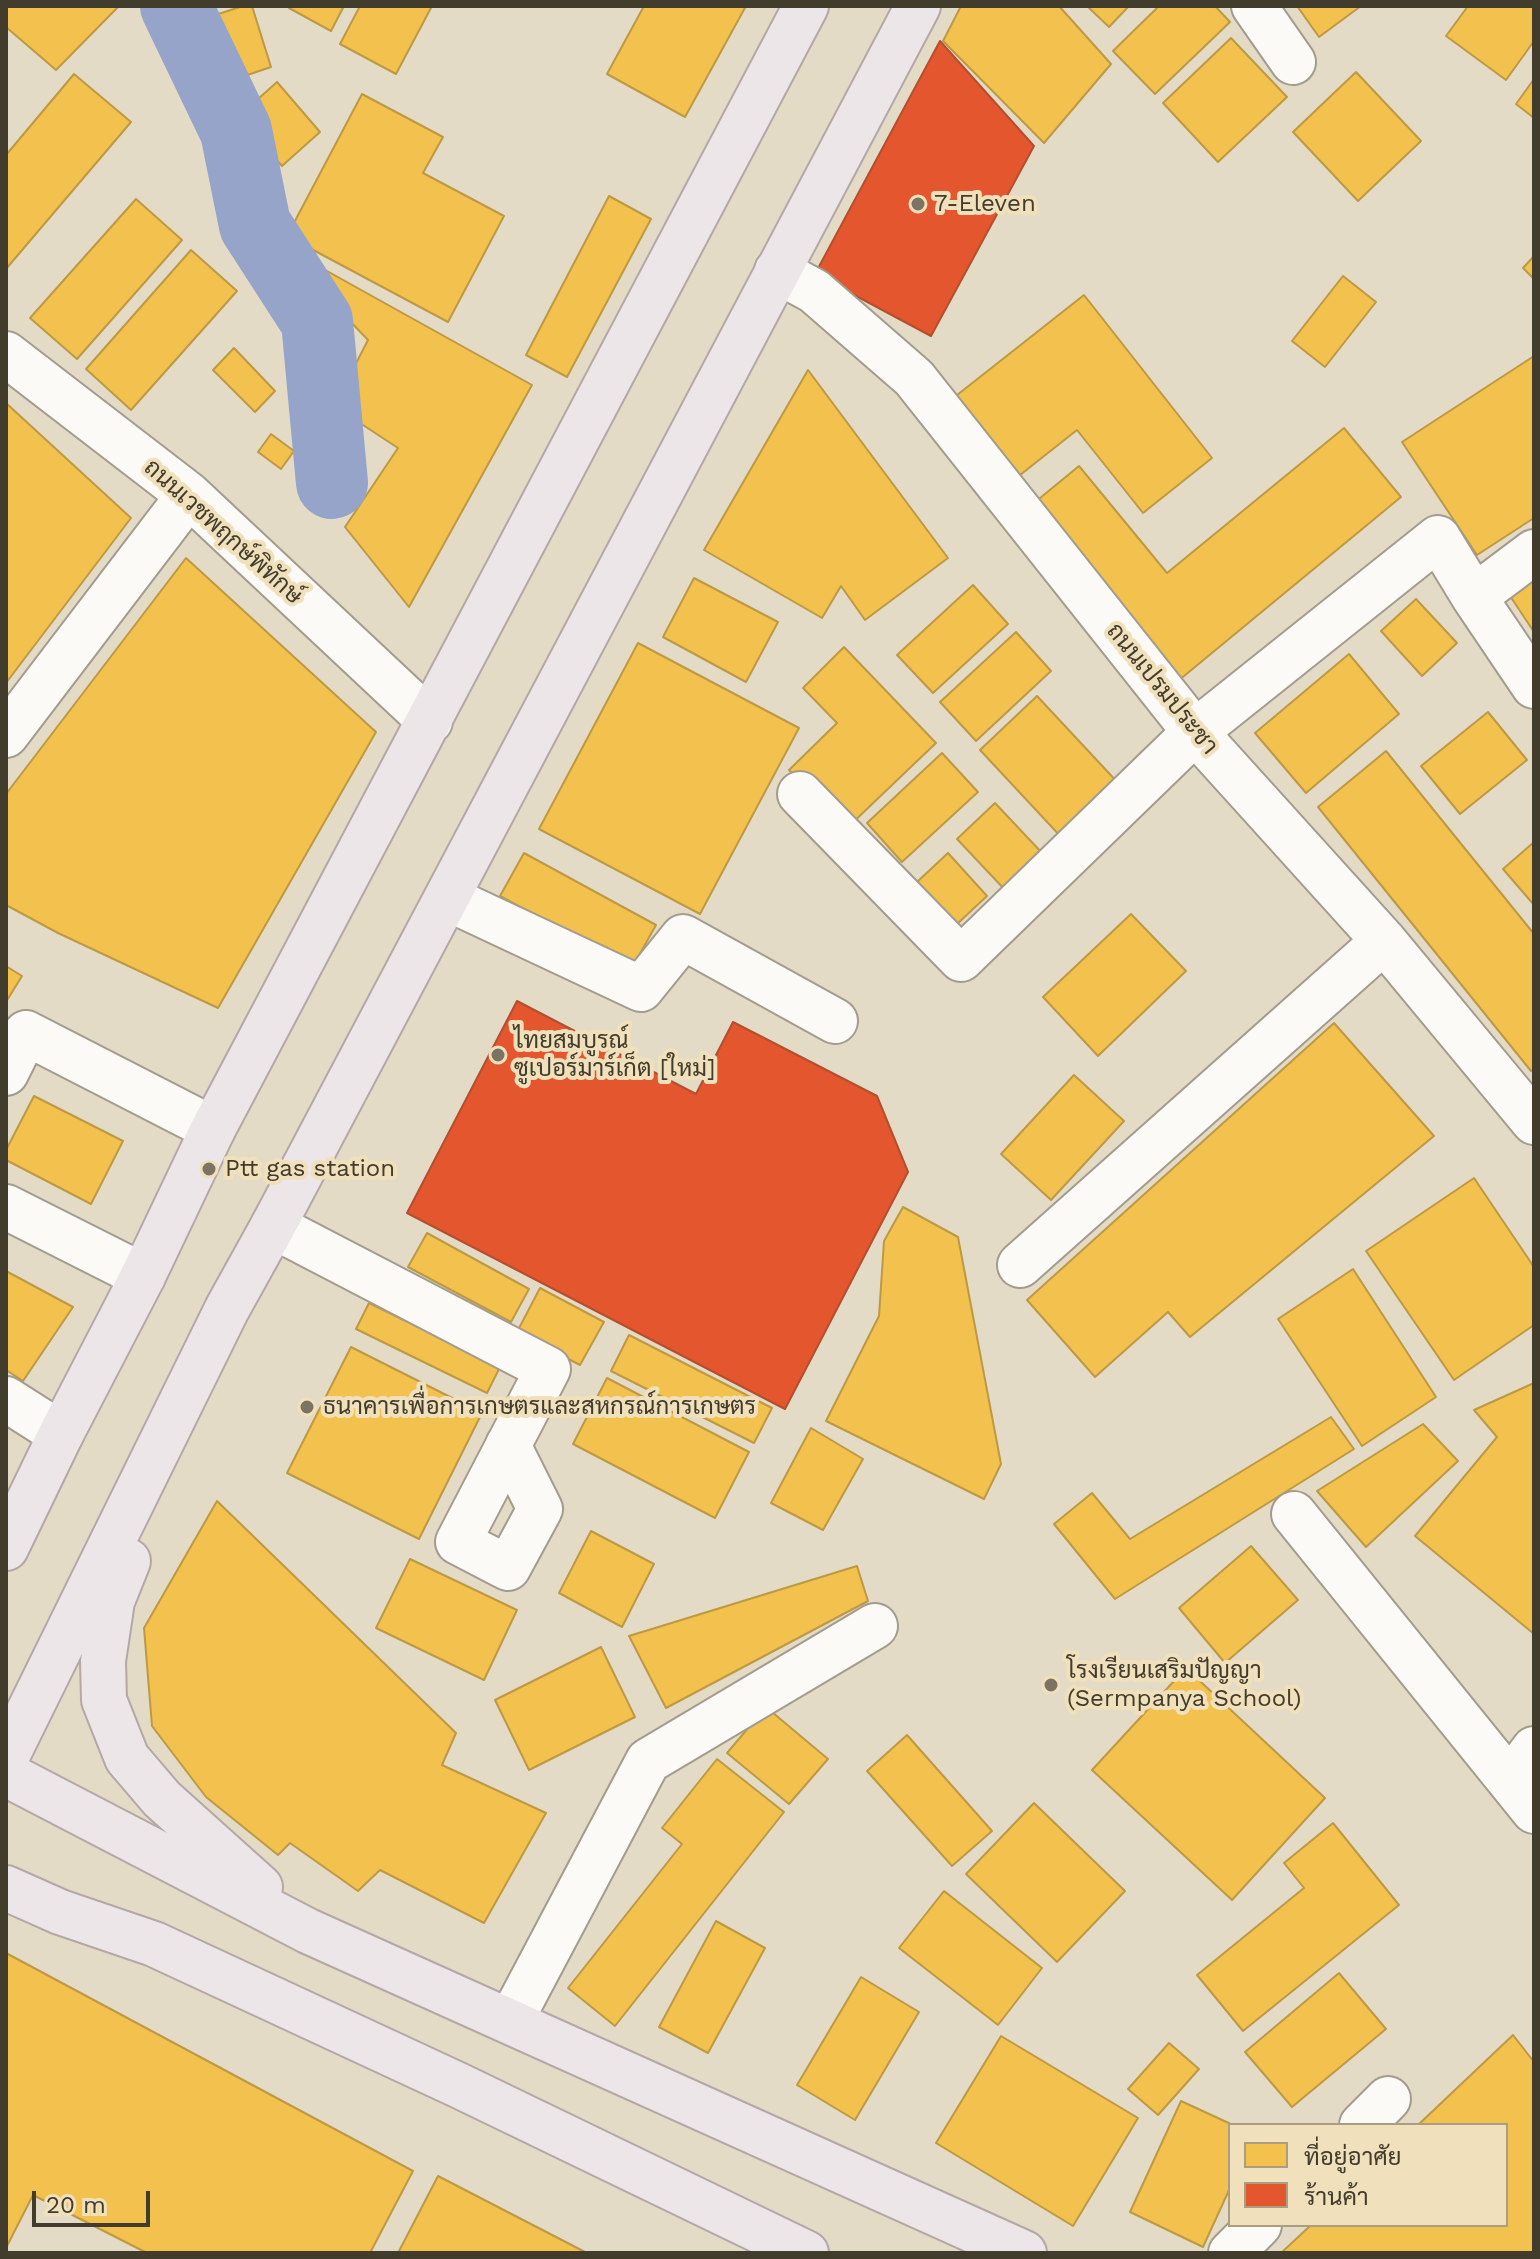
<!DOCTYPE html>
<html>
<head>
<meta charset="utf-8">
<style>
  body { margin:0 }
  #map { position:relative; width:1540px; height:2259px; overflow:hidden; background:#e4dbc7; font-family:"Work Sans",Sarabun,sans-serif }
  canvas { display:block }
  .frame { position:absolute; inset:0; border:8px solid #423c2d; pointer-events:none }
  .legend { position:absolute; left:1228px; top:2123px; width:280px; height:104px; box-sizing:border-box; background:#f0e0bb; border:2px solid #aa9e82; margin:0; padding:10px 14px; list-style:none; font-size:24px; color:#423c2d }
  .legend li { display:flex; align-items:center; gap:16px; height:40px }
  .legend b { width:40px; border:2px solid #aa9e82 }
  .scale { position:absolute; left:32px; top:2191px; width:118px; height:36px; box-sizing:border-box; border:4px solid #423c2d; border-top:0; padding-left:10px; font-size:24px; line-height:28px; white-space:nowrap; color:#423c2d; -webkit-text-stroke:6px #f0e0bb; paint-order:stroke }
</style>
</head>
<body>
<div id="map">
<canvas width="1540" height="2259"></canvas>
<div class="frame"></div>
<ul class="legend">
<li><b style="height:22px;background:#f2c14e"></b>ที่อยู่อาศัย</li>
<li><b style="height:22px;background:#e4572e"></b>ร้านค้า</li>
</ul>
<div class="scale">20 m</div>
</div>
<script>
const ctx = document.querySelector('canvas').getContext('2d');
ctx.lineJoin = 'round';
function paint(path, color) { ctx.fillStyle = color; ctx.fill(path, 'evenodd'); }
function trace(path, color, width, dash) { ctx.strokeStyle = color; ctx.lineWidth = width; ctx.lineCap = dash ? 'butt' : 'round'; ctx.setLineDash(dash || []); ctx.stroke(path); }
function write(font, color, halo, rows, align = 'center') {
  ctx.font = font + ' "Work Sans",Sarabun,sans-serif'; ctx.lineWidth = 8; ctx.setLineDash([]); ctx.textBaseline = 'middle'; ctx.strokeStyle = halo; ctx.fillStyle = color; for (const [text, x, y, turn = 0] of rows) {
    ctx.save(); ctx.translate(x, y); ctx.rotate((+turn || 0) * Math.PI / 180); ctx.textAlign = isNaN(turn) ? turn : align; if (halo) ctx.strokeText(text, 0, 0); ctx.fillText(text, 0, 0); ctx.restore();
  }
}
const homes = new Path2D(`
  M 6,6 L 119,6 L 56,70 L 6,27 Z
  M 243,6 L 252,6 L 271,67 L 224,83 L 203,19 Z
  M 290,6 L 344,6 L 331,31 L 289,8 Z
  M 360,6 L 432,6 L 396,74 L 340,44 Z
  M 644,6 L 746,6 L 685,117 L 607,74 Z
  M 961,6 L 1059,6 L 1111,64 L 1044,143 L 943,41 Z
  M 1087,6 L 1129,6 L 1109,27 Z
  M 1159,6 L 1215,6 L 1230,22 L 1155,94 L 1113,51 Z
  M 1297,6 L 1361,6 L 1319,37 Z
  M 1468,6 L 1534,6 L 1534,41 L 1506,80 L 1446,36 Z
  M 1231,38 L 1287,97 L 1218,162 L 1163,103 Z
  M 1356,72 L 1421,141 L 1358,201 L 1293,132 Z
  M 74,74 L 131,122 L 6,269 L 6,155 Z
  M 1534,79 L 1534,118 L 1516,104 Z
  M 277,82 L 320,132 L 282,166 L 239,116 Z
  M 362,94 L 443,137 L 423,173 L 504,216 L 448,322 L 287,236 Z
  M 609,196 L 651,219 L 567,377 L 526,355 Z
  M 136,199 L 182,240 L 77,359 L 30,318 Z
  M 191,250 L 237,291 L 131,410 L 86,369 Z
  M 1534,256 L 1534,279 L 1523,268 Z
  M 309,261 L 532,385 L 409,607 L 345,527 L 398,448 L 334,406 L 368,340 L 303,272 Z
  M 1343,276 L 1376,302 L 1325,367 L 1292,341 Z
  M 1084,295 L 1212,458 L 1143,513 L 1077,430 L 1015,479 L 952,399 Z
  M 234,348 L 275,391 L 255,412 L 213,370 Z
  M 1534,356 L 1534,518 L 1477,555 L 1402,442 Z
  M 808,370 L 948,558 L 865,620 L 841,586 L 822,618 L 704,550 Z
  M 6,403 L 131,518 L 6,683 Z
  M 1344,428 L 1401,497 L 1178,681 L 1034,503 L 1079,466 L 1167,573 Z
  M 271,434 L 294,451 L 281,469 L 258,452 Z
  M 186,558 L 376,732 L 218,1008 L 58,933 L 6,905 L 6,794 Z
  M 1534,576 L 1534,632 L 1508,593 Z
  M 694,578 L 778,622 L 746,682 L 663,637 Z
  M 973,585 L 1008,624 L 933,693 L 897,655 Z
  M 1416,599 L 1457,643 L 1422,676 L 1381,631 Z
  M 1016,632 L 1051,671 L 976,741 L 940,702 Z
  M 638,643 L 799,728 L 700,914 L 539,829 Z
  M 844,647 L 936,743 L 846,829 L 789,770 L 837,723 L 803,688 Z
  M 1349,654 L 1399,714 L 1306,793 L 1255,733 Z
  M 1037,696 L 1120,785 L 1063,839 L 980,750 Z
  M 1488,712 L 1527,760 L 1460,814 L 1421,766 Z
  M 1386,751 L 1534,934 L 1534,1069 L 1531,1071 L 1318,807 Z
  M 942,753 L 978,792 L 902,862 L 867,823 Z
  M 995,803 L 1044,855 L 1006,891 L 957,839 Z
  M 1534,842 L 1534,905 L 1503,869 Z
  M 524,853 L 656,925 L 632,968 L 500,896 Z
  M 948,853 L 987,896 L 956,925 L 917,882 Z
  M 1131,914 L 1186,971 L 1098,1056 L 1043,997 Z
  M 6,966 L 22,976 L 6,1002 Z
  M 1334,1023 L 1434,1136 L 1190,1337 L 1168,1312 L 1095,1377 L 1027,1300 Z
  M 1074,1075 L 1124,1121 L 1051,1200 L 1001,1154 Z
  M 34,1096 L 123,1141 L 91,1204 L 6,1160 L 6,1150 Z
  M 1474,1178 L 1534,1267 L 1534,1325 L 1454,1380 L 1366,1251 Z
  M 903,1207 L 958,1237 L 1001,1464 L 984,1499 L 826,1421 L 879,1316 L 884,1241 Z
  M 427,1233 L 529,1289 L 511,1322 L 408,1267 Z
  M 1353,1269 L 1436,1397 L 1362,1446 L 1278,1319 Z
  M 6,1271 L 73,1307 L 23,1381 L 6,1370 Z
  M 540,1288 L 604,1322 L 580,1365 L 517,1332 Z
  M 369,1303 L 500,1367 L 487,1393 L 356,1329 Z
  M 629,1335 L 772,1408 L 754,1443 L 611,1371 Z
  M 351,1347 L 482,1413 L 419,1539 L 287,1473 Z
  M 607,1378 L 749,1452 L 715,1518 L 573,1444 Z
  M 1534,1383 L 1534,1634 L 1415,1536 L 1497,1437 L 1474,1410 Z
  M 1331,1417 L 1354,1449 L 1115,1599 L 1054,1524 L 1092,1493 L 1130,1539 Z
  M 1423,1424 L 1458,1461 L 1366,1547 L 1317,1491 Z
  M 811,1428 L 863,1459 L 823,1530 L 771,1503 Z
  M 217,1501 L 456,1733 L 442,1765 L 546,1813 L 484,1923 L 380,1870 L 358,1891 L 290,1843 L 278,1855 L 206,1797 L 152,1726 L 144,1628 Z
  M 591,1531 L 654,1564 L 622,1627 L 559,1593 Z
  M 1251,1546 L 1298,1600 L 1225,1663 L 1179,1608 Z
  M 410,1559 L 517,1610 L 484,1680 L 376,1628 Z
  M 857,1566 L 868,1601 L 666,1708 L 629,1636 Z
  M 601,1647 L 635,1717 L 529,1770 L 495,1700 Z
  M 1186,1668 L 1325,1798 L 1232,1900 L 1092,1770 Z
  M 766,1707 L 828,1759 L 789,1804 L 727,1753 Z
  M 907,1735 L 992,1831 L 952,1866 L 867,1771 Z
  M 717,1759 L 784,1812 L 615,2026 L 568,1988 L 682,1844 L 662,1828 Z
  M 1034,1803 L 1125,1891 L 1057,1962 L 966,1874 Z
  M 1333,1823 L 1399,1905 L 1243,2031 L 1197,1975 L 1304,1888 L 1284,1863 Z
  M 944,1891 L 1042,1968 L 998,2025 L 899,1948 Z
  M 716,1921 L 765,1948 L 708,2053 L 659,2027 Z
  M 6,1953 L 413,2171 L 370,2253 L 147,2253 L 33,2195 L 6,2248 Z
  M 1339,1973 L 1386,2029 L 1292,2107 L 1245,2052 Z
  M 861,1977 L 919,2012 L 855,2120 L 797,2085 Z
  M 1513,2035 L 1534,2062 L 1534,2253 L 1281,2253 L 1311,2225 L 1506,2225 L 1506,2125 L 1418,2125 Z
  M 1001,2036 L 1138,2118 L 1073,2226 L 936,2143 Z
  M 1169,2043 L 1199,2069 L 1158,2115 L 1128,2089 Z
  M 1181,2101 L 1233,2125 L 1230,2125 L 1230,2188 L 1203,2247 L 1130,2212 Z
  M 438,2176 L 587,2253 L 398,2253 Z`);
paint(homes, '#f2c14e');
trace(homes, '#bd9944', 2);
const shops = new Path2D(`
  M 940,41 L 1034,146 L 931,336 L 815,274 Z
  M 517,1001 L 696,1094 L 733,1022 L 877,1096 L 908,1172 L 785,1409 L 407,1213 Z`);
paint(shops, '#e4572e');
trace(shops, '#b34f2e', 2);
trace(new Path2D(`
  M 176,6 L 236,131 L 255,225 L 317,321 L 332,483`), '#96a4ca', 72);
const minor = new Path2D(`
  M 1254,6 L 1293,62
  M 777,271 L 814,291 L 914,378 L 1195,732 L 1384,941 L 1534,1122
  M 6,354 L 189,495 L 430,721
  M 1474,597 L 1534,552
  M 6,735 L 189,495
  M 800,794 L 961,959 L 1195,732 L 1438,538 L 1474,597 L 1534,686
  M 447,898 L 641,989 L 683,937 L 835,1021
  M 6,1073 L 26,1033 L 213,1129
  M 6,1207 L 143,1276
  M 273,1226 L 548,1369 L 458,1542 L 508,1568 L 540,1509 L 508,1445
  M 1020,1265 L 1384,941
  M 6,1399 L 61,1434
  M 1294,1514 L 1534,1811
  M 1510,1781 L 1534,1749
  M 511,2020 L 648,1761 L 875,1626
  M 1362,2125 L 1388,2099
  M 1231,2253 L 1259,2225`);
const major = new Path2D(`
  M 6,1548 L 61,1434 L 143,1276 L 213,1129 L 806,6
  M 128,1561 L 112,1601 L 103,1661 L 104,1700 L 127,1758 L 162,1799 L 260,1887
  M 6,1758 L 227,1309 L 273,1226 L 918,6
  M 6,1774 L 308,1931 L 1024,2253
  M 6,1888 L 60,1912 L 154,1944 L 458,2085 L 806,2253`);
trace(minor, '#a39c8d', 48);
trace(major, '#b5a7a6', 48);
trace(minor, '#fbfaf7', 44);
trace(major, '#ece6e8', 44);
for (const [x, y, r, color] of [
  [918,204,8,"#7b7463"],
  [498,1055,8,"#7b7463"],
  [209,1169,8,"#7b7463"],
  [307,1407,8,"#7b7463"],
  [1051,1685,8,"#7b7463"]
]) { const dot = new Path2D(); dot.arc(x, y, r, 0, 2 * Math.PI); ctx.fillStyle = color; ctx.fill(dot); trace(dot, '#f0e0bb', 3); }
write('24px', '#423c2d', '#f0e0bb', [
  ["7-Eleven",934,204],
  ["ไทยสมบูรณ์",514,1041],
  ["ซูเปอร์มาร์เก็ต [ใหม่]",514,1069],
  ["Ptt gas station",225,1169],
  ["ธนาคารเพื่อการเกษตรและสหกรณ์การเกษตร",323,1407],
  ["โรงเรียนเสริมปัญญา",1067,1671],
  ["(Sermpanya School)",1067,1699]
], 'left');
write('24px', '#423c2d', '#f0e0bb', [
  ["ถนนเวชพฤกษ์พิทักษ์",223,532,42],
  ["ถนนเปรมประชา",1162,689,51]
]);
</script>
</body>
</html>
